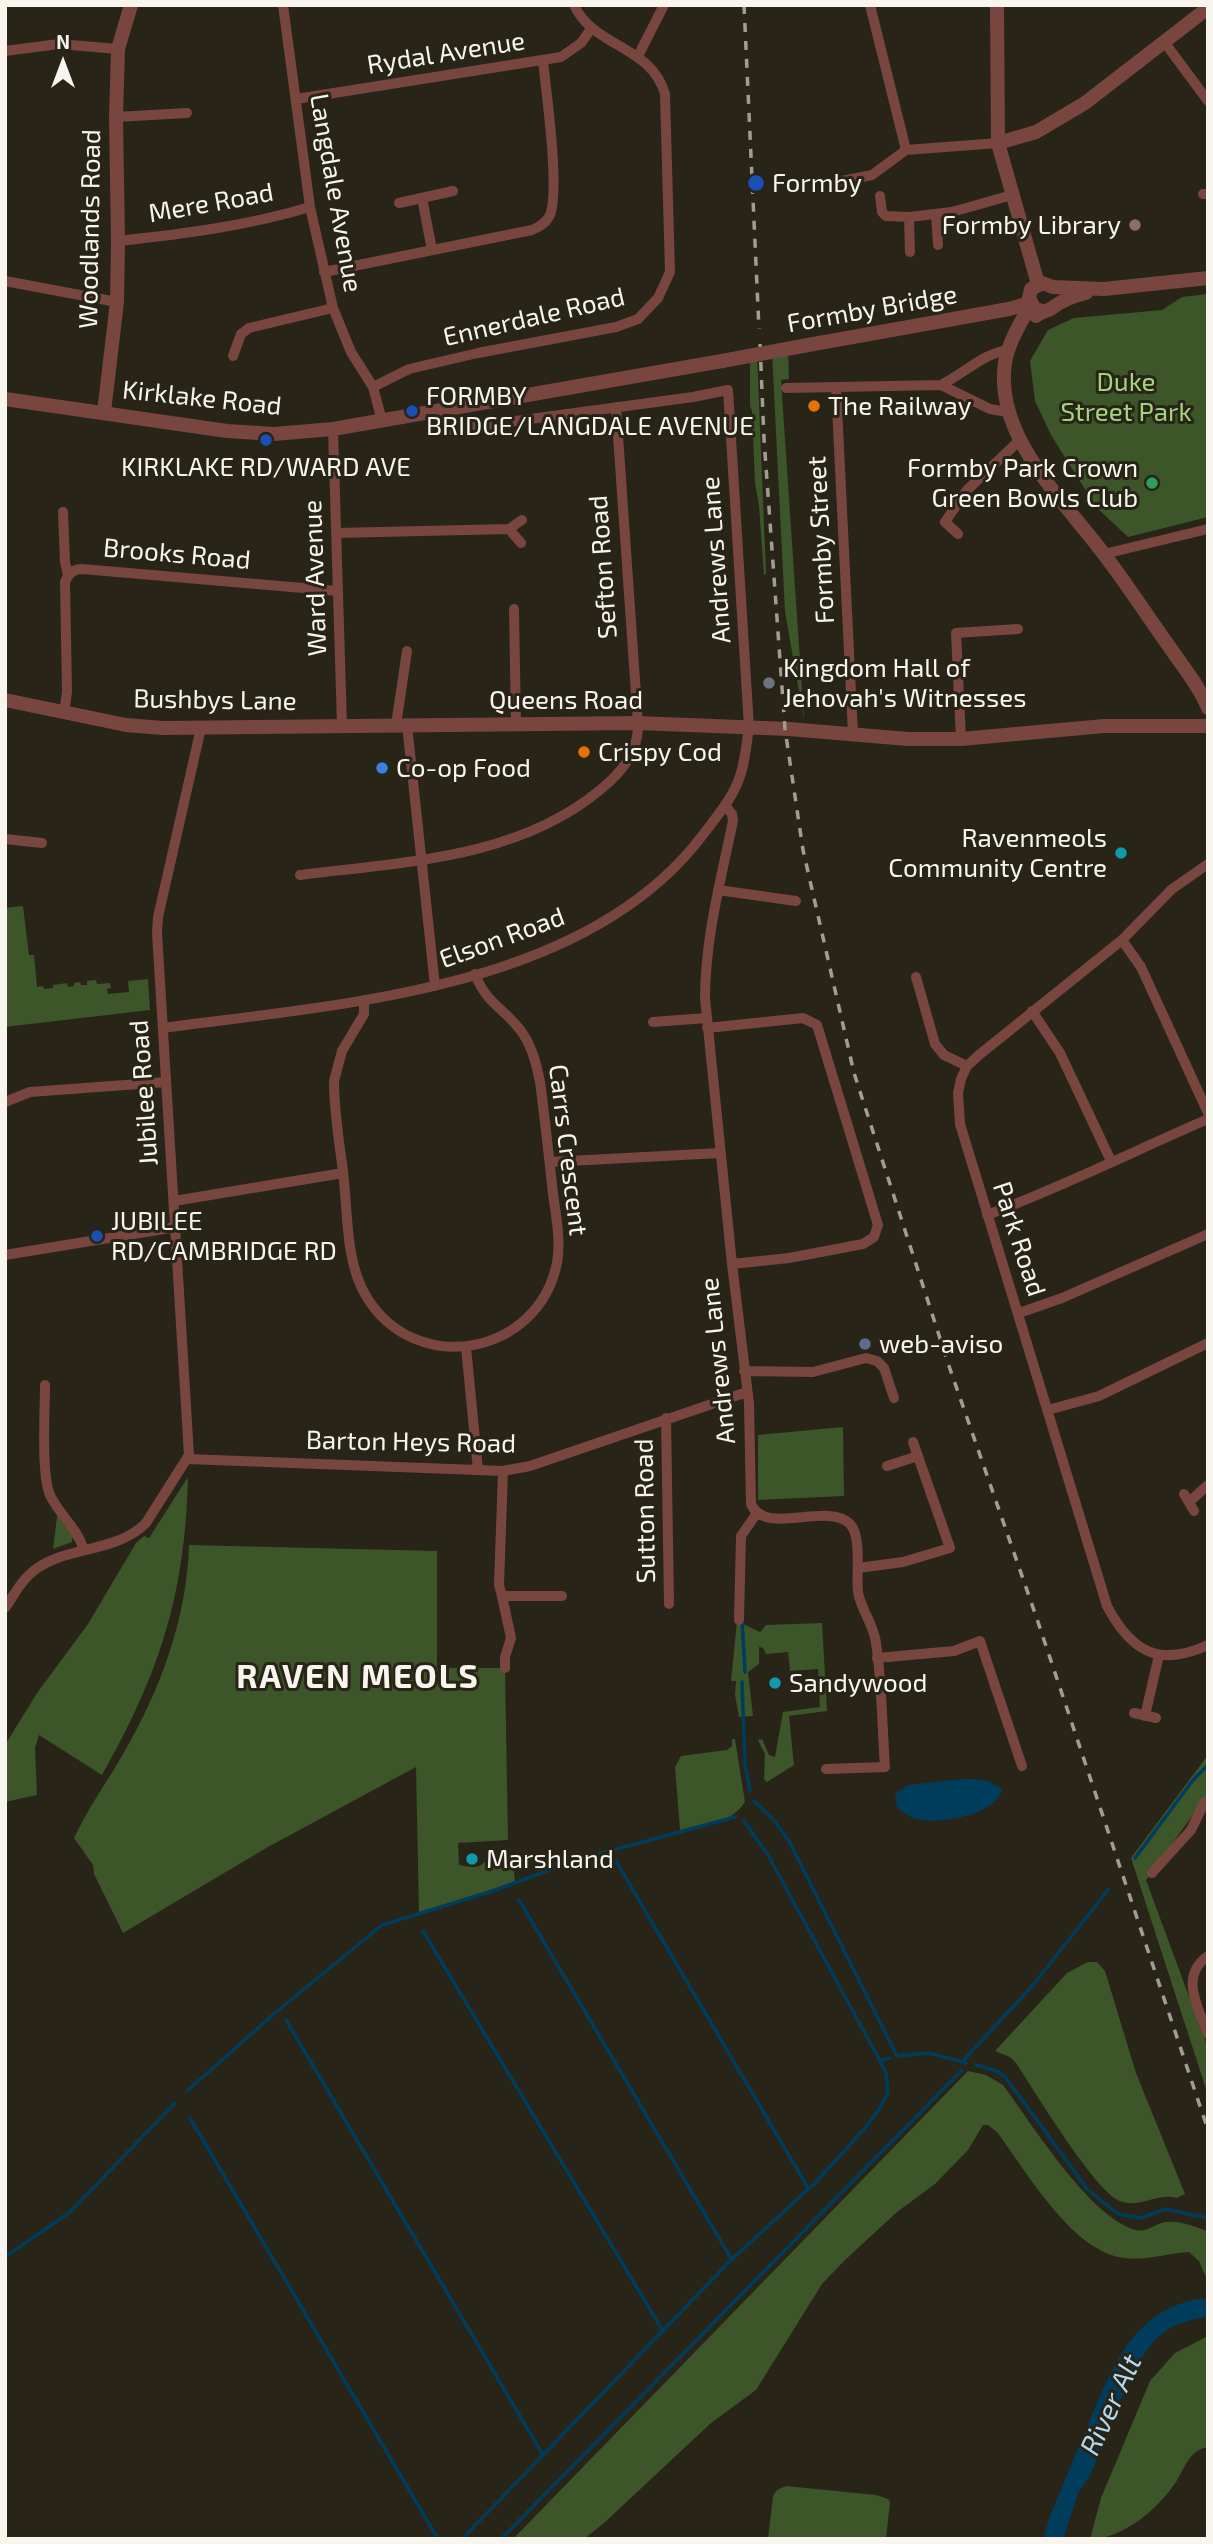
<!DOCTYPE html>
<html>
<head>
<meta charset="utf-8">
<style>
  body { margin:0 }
  #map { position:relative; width:1213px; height:2544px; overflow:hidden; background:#282418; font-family:"Exo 2",sans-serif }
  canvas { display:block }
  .frame { position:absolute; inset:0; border:7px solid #f7f5ed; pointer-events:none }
  .north { position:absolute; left:28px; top:28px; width:70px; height:70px; -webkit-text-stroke:5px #282418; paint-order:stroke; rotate:0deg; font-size:19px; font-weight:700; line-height:28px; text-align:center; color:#f7f5ed }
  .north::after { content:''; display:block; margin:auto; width:24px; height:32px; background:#f7f5ed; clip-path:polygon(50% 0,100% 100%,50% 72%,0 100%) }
</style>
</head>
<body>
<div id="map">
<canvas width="1213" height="2544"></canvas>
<div class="frame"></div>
<div class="north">N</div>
</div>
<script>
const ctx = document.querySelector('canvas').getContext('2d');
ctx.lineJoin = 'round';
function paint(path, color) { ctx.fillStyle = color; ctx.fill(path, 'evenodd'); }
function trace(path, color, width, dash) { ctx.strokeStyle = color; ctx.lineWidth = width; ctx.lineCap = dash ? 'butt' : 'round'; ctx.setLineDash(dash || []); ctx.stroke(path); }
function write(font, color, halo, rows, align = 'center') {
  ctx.font = font + ' "Exo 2",sans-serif'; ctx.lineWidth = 6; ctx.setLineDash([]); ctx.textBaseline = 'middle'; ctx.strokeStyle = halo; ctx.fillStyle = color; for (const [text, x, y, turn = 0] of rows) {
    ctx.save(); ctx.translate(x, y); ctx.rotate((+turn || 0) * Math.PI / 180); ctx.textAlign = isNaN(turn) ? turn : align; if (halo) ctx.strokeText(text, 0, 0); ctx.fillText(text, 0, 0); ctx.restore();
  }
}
paint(new Path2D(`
  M 1208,294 L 1208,517 L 1128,537 L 1096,507 L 1051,435 L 1035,401 L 1030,361 L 1048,330 L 1074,318 L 1162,310 L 1182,297 Z
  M 788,349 L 789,379 L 781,380 L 804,720 L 785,612 L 772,352 Z
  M 757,354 L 766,574 L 764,575 L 759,506 L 755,483 L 752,411 L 750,406 L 750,356 Z
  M 23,906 L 29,955 L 34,955 L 37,987 L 43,986 L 44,989 L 53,988 L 53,985 L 67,983 L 68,987 L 74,986 L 74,983 L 80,982 L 81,985 L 87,985 L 87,981 L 96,980 L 97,984 L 110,983 L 111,988 L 107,989 L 108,994 L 129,992 L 128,981 L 148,979 L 150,1010 L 5,1027 L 5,908 Z
  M 843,1427 L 844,1496 L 758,1500 L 758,1435 Z
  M 188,1477 C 185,1595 160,1673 102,1775 L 39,1735 L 35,1748 L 37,1795 L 5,1802 L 5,1745 L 37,1693 L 88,1624 L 136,1543 L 144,1536 L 149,1538 Z
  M 59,1516 L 73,1536 L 72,1542 L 53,1549 L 57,1517 Z
  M 189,1545 L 437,1551 L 437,1668 L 505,1668 L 508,1840 L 458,1843 L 459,1865 C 471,1867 483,1870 487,1857 L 512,1855 L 515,1882 L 419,1913 L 416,1767 L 268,1847 L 123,1933 L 94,1874 L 93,1865 L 74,1838 C 88,1808 107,1782 123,1754 C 160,1691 187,1618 189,1545 Z
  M 737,1621 L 760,1632 L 766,1625 L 822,1623 L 827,1711 L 789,1716 L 794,1765 L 767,1782 L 764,1779 L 765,1754 L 758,1740 L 762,1739 L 769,1755 L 775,1757 L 783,1712 L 820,1707 L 818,1669 L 790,1671 L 788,1652 L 766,1654 L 763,1648 L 759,1647 L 759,1664 L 748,1672 L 753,1716 L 739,1717 L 735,1695 L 736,1681 L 731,1681 Z
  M 732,1739 L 735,1739 L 745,1802 C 728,1826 706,1825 680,1830 L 675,1767 L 681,1756 L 727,1750 L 732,1746 Z
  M 1208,1755 L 1208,1794 L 1146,1880 L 1208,2048 L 1208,2095 L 1131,1858 Z
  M 1088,1962 L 1097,1962 L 1105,1971 L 1136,2073 L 1185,2194 L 1177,2198 C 1157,2192 1140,2209 1120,2201 C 1095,2192 1034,2090 1016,2063 L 1010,2057 L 995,2051 L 1067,1973 Z
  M 968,2071 L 986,2075 L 1003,2085 C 1032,2124 1090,2218 1136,2230 C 1147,2233 1156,2223 1166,2222 C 1180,2220 1195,2227 1208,2231 L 1208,2282 L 1199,2261 L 1189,2252 C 1168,2253 1146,2261 1125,2258 C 1073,2253 1026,2171 997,2132 L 988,2125 L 983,2125 L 968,2150 L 935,2184 L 897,2212 L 844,2261 L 822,2284 L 756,2390 L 711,2423 L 604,2523 L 584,2539 L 513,2539 Z
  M 1208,2336 L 1208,2447 C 1189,2450 1185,2468 1176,2482 C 1158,2509 1123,2539 1090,2539 L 1101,2498 L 1150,2381 L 1175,2353 Z
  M 786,2486 L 876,2495 L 888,2499 L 890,2502 L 886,2539 L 768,2539 L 773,2496 L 777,2490 Z`), '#3c5529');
paint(new Path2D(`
  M 963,1779 C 977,1779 992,1779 1002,1790 C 996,1816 932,1827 911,1817 C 906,1815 901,1810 897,1807 L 895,1794 L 908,1785 Z
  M 1197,2299 L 1208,2299 L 1208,2317 C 1149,2324 1143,2358 1119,2403 C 1113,2414 1106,2424 1101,2436 C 1101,2453 1091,2479 1079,2491 L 1063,2539 L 1043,2539 L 1050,2516 C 1063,2484 1076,2453 1089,2422 C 1113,2367 1131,2313 1197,2299 Z`), '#003d5c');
trace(new Path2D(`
  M 742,1620 L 745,1672
  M 742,1682 L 745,1764 L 750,1791
  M 754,1801 L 773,1819 L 789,1841 L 897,2056 L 929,2053 L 966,2063
  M 744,1821 L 768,1855 L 880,2061
  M 1135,1858 L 1193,1780 L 1208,1765 L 1208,1754
  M 616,1861 L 808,2188
  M 519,1900 L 732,2260
  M 423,1931 L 663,2331
  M 286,2020 L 543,2455
  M 962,2062 L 1033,1985 L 1109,1889
  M 976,2065 L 997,2071 L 1006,2078 L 1088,2190 L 1118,2214 L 1141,2218 L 1165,2209 L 1207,2218
  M 187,2091 L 275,2013 L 382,1925 L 493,1891 L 576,1860 L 735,1817
  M 190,2118 L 438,2539
  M 5,2257 L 70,2212 L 175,2103
  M 462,2539 L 729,2262 L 816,2182 L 866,2127 L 878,2111 L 888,2092 L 886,2073 L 880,2061 L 890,2058
  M 501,2539 L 962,2070`), '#003d5c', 3.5);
trace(new Path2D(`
  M 283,5 L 310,207 L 333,308 L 351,352 L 373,387 L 382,421
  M 870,5 L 906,150
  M 1165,43 L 1208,101
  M 5,51 L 59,44 L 118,49
  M 638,56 L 664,5
  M 296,99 L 561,57 L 581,43 L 591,29
  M 116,117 L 187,113
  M 842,181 L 872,175 L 906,150 L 998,143
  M 1203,194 L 1208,194
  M 880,196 L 882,212 L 886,216 L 909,217
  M 422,198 L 432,250
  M 399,203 L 453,191
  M 936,214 L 938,245
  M 118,241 C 183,234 247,226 310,207
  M 910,252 L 909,217 L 952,212 L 1012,195
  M 324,272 L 532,230 C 539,227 545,224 549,217 C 561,196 546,90 543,61
  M 5,281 L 117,302
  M 233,356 L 241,334 L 249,328 L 333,308
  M 941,385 L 990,409 L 1008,412
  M 373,387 L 409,369 L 478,353 L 616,327 L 638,319 L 658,298 L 670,272 L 665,94 C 651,45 594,48 574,5
  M 836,387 L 853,733
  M 786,388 L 941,385 C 965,373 982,354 1008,350
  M 333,429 L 342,725
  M 63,512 L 65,562 L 68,575
  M 336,533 L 509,529
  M 958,534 L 945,522 L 967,490 L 1020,440
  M 521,543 L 509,529 L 522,520
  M 1104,554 L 1208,529
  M 514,609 L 516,724
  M 64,713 L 67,692 L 65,582 C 68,574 73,569 82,569 L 338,591
  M 396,725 L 407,651
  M 407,725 L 435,986
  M 961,739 L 956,633 L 1018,629
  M 725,805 L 732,814 L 733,821 C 721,879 705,939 705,998 L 732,1264 L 749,1403 L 751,1504 C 765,1537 828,1501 850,1524 C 862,1536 856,1575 858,1592 C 861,1610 874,1625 876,1643 C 882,1683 882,1726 885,1767 L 826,1769
  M 5,839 L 42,843
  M 1208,864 L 1172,889 L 1122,940 L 979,1055 L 967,1066 L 961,1079 L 958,1093 L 960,1124 L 1107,1606 C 1131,1651 1158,1668 1208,1645
  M 300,875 C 402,862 517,859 600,790 C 622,772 639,752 638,723 L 616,407
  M 718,890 L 796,901
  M 1122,940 L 1141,967 L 1208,1113
  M 916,977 L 935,1044 L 944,1055 L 967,1066
  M 364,1000 L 364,1014 L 342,1051 L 334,1081 C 334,1111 339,1142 343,1171 C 348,1211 345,1261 366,1296 C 415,1378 538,1356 557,1263 C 561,1240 556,1216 553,1194 C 549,1157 545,1119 540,1082 C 536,1062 531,1042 517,1026 C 499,1005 486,1002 475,974
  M 1032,1011 L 1060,1053 L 1111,1161
  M 653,1022 L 706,1018
  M 163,1028 C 340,1004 585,990 702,836 C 714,820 729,803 737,784 C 745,766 746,746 749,727 L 728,390 L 693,397 L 449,430 L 441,425 L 435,412
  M 707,1028 L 803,1018 L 817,1025 L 878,1225 L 874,1237 L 863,1244 L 789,1258 L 732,1264
  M 5,1102 L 30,1092 L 166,1082
  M 550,1162 L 720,1153
  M 174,1201 L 343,1173
  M 987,1215 C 1062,1187 1134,1151 1208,1119
  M 5,1255 L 176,1227
  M 1019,1313 L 1062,1298 L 1208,1234
  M 466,1347 L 478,1470
  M 744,1371 L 813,1372 L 866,1358 L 877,1361 L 884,1368 L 894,1398
  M 45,1385 C 45,1409 41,1475 50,1495 C 60,1516 76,1526 84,1550
  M 1048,1410 L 1099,1396 L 1208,1343
  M 666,1418 L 669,1604
  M 188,1459 L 503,1471 L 530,1466 L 747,1392
  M 887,1466 L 918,1456
  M 503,1471 L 499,1585 L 502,1596 L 562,1596
  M 1184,1494 L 1194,1511
  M 1190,1501 L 1208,1485
  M 858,1568 L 903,1562 L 950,1548 L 913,1442
  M 502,1596 L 511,1638 L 505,1657 L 505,1668
  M 5,1608 C 14,1595 22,1579 36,1569 C 70,1545 116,1553 146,1523 L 189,1455 L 157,933 L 158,917 L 201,728
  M 739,1620 L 741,1536 L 757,1513
  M 877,1658 L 954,1651 L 980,1641 L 1022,1766
  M 1134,1713 L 1156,1718
  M 1145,1716 L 1159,1655
  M 1152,1873 L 1191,1830 L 1204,1803 L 1208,1800
  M 1208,1956 C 1179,1976 1198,2007 1208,2034`), '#78463f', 10);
trace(new Path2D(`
  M 997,5 L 998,143 L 1038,284
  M 998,143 L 1036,132 L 1085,103 L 1208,8
  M 1031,304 C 1021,322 1008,343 1005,363 C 994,435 1063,500 1103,553 C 1127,584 1148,617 1171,649 C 1183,667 1200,687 1208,708
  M 1041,311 L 1034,308 L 1029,298 L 1031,289 L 1042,283 L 1053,287 L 1104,289 L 1208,278
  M 1036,316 C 1041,311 1047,312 1052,308 C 1062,300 1073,296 1086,293
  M 808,345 L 1009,309 L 1030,303
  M 5,399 L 227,431 L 274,434 L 333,429 L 722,361
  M 104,412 L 117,302 L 118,241 L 116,117 L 118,49 L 131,5
  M 5,700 L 126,725 L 163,728 L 638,723 L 789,729 L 908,739 L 961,739 L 1104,726 L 1208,726`), '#78463f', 14);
trace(new Path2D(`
  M 744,5 L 759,329
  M 760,344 L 764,439 L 785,729 L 803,850 L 854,1073 L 949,1366 L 1037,1619 L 1208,2130`), '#a09d93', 3.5, [9, 9]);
trace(new Path2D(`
  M 722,361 L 808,345`), '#78463f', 14);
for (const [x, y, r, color] of [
  [756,183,9,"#1a4fb4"],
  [1135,225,7,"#8d6e63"],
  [814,406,7,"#e8710a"],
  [412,411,7,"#1a4fb4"],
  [266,440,7,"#1a4fb4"],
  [1152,483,7,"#2e9e5b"],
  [769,683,7,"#6b7280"],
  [584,752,7,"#e8710a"],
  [382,768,7,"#3f7fe0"],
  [1121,853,7,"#0f9aa8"],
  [97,1236,7,"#1a4fb4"],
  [865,1344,7,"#5c6f8a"],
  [775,1683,7,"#0f9aa8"],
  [472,1859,7,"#0f9aa8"]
]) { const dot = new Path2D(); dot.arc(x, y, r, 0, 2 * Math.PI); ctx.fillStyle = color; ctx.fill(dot); trace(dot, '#282418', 2.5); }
write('26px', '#f7f5ed', '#282418', [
  ["Rydal Avenue",446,53,-9],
  ["Langdale Avenue",336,193,80],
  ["Mere Road",211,203,-10],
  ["Woodlands Road",90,229,-89],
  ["Formby Bridge",872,309,-10],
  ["Ennerdale Road",534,317,-13],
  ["Kirklake Road",202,398,6],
  ["Formby Street",821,540,-93],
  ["Brooks Road",177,554,5],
  ["Andrews Lane",716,560,-94],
  ["Sefton Road",603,567,-94],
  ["Ward Avenue",315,578,-92],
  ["Bushbys Lane",215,700,1],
  ["Queens Road",566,700],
  ["Elson Road",502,938,-20],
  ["Jubilee Road",144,1093,-94],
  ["Carrs Crescent",568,1150,83],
  ["Park Road",1019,1239,72],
  ["Andrews Lane",718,1361,-96],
  ["Barton Heys Road",411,1442,1],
  ["Sutton Road",645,1511,-91]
]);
write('26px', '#f7f5ed', '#282418', [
  ["Formby",772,183],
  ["Formby Library",1121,225,"right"],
  ["FORMBY",426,396],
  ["BRIDGE/LANGDALE AVENUE",426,426],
  ["The Railway",828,406],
  ["KIRKLAKE RD/WARD AVE",266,467,"center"],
  ["Formby Park Crown",1138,468,"right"],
  ["Green Bowls Club",1138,498,"right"],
  ["Kingdom Hall of",783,668],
  ["Jehovah's Witnesses",783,698],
  ["Crispy Cod",598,752],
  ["Co-op Food",396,768],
  ["Ravenmeols",1107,838,"right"],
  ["Community Centre",1107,868,"right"],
  ["JUBILEE",111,1221],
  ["RD/CAMBRIDGE RD",111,1251],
  ["web-aviso",879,1344],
  ["Sandywood",789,1683],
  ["Marshland",486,1859]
], 'left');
write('26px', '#a2d47d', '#282418', [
  ["Duke",1126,382],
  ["Street Park",1126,412]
]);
write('italic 28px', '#b5d8f1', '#282418', [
  ["River Alt",1111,2405,-65]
]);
ctx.letterSpacing = '2px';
write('bold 33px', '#f7f5ed', '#282418', [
  ["RAVEN MEOLS",358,1677]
]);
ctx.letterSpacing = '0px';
</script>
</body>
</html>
